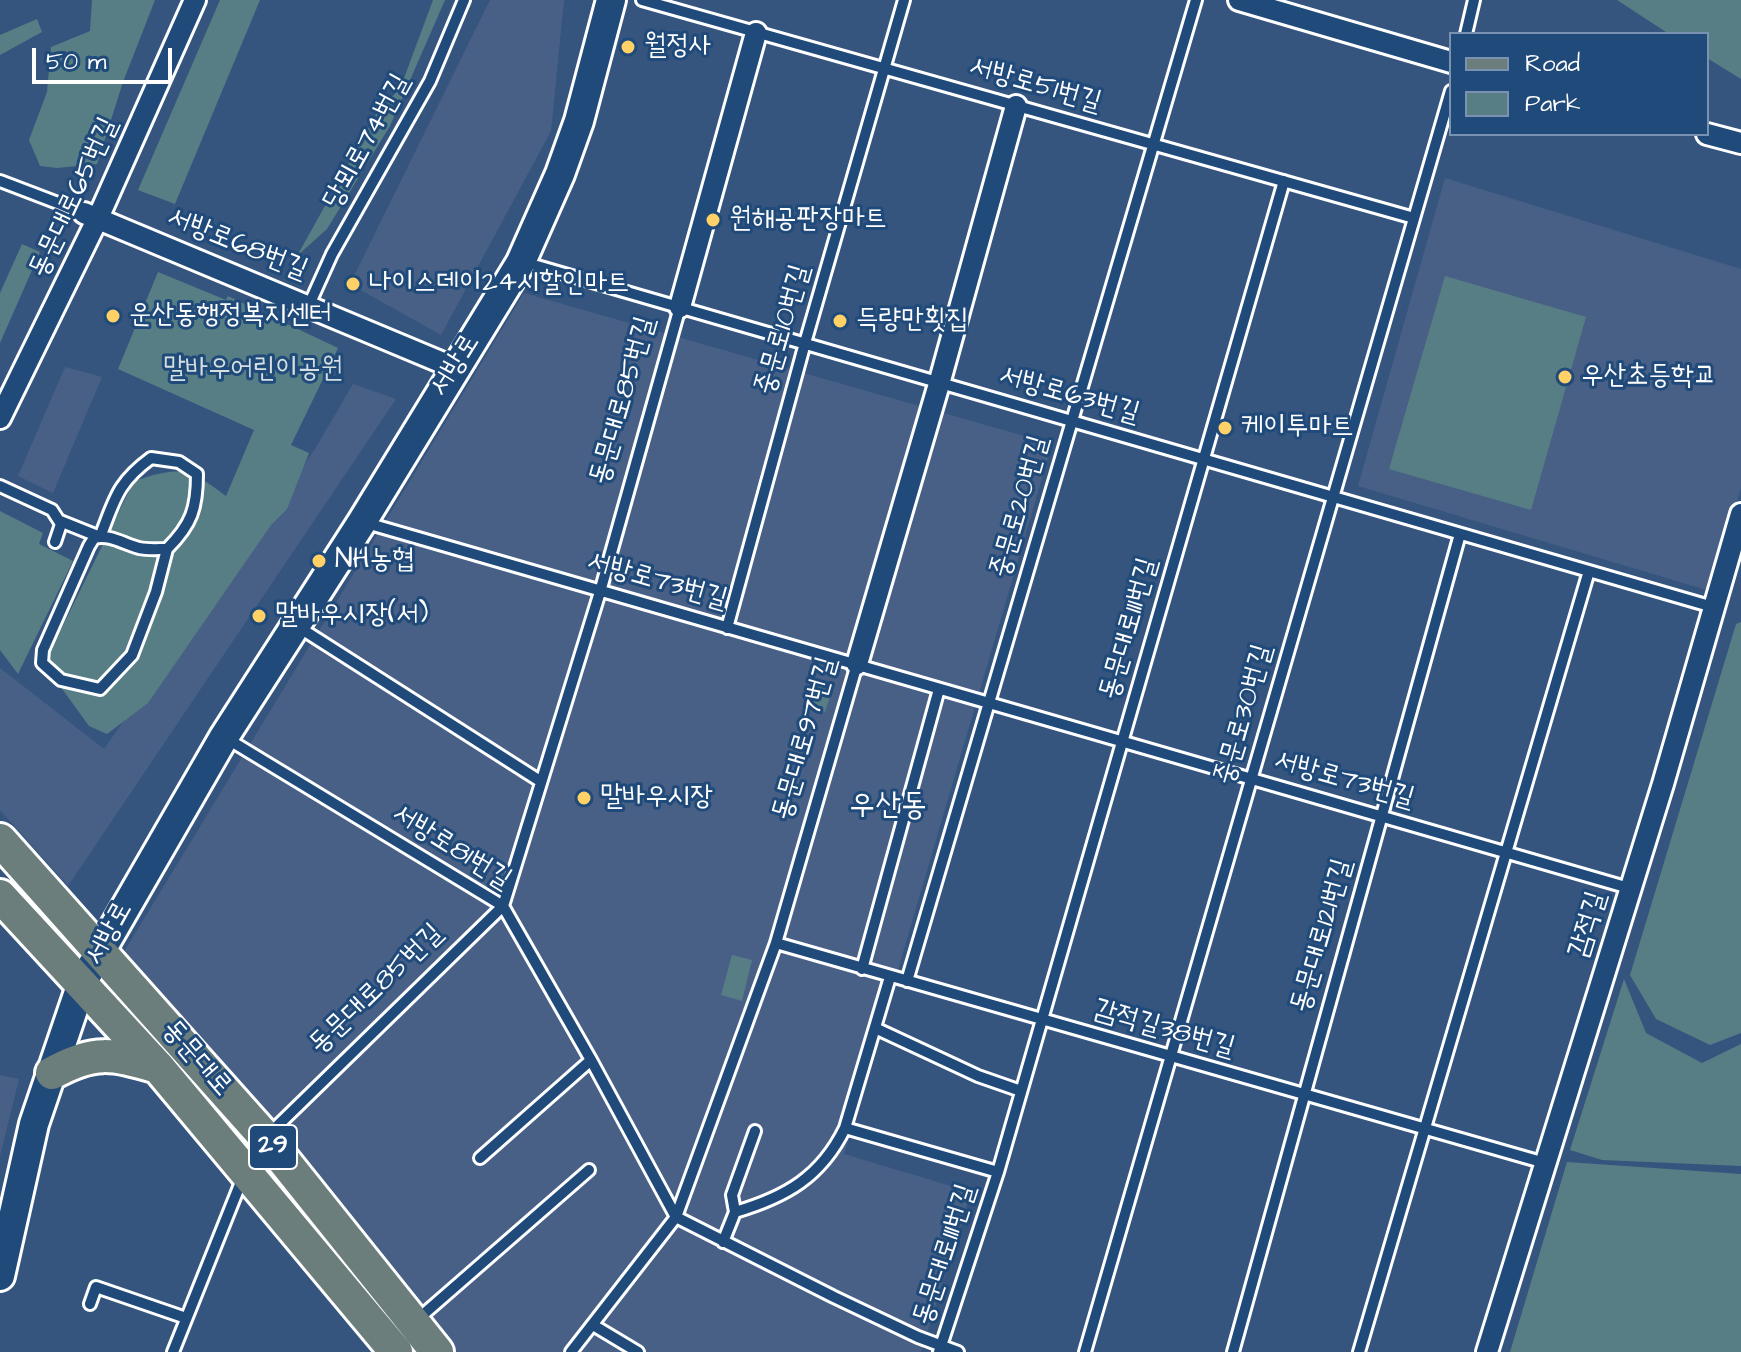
<!DOCTYPE html>
<html>
<head>
<meta charset="utf-8">
<style>
  body { margin:0 }
  #map { position:relative; width:1741px; height:1352px; overflow:hidden; background:#35557f; font-family:"Architects Daughter",sans-serif }
  canvas { display:block }
  .legend { position:absolute; left:1449px; top:32px; width:260px; height:104px; box-sizing:border-box; background:#1f4a7a; border:2px solid #7992af; margin:0; padding:10px 14px; list-style:none; font-size:24px; color:#fff }
  .legend li { display:flex; align-items:center; gap:16px; height:40px }
  .legend b { width:40px; border:2px solid #7992af }
  .scale { position:absolute; left:32px; top:48px; width:140px; height:36px; box-sizing:border-box; border:4px solid #fff; border-top:0; padding-left:10px; font-size:24px; line-height:28px; white-space:nowrap; color:#fff; -webkit-text-stroke:6px #1f4a7a; paint-order:stroke }
</style>
</head>
<body>
<div id="map">
<canvas width="1741" height="1352"></canvas>
<ul class="legend">
<li><b style="height:10px;background:#6c7e7c"></b>Road</li>
<li><b style="height:22px;background:#577e84"></b>Park</li>
</ul>
<div class="scale">50 m</div>
</div>
<script>
const ctx = document.querySelector('canvas').getContext('2d');
ctx.lineJoin = 'round';
function paint(path, color) { ctx.fillStyle = color; ctx.fill(path, 'evenodd'); }
function trace(path, color, width, dash) { ctx.strokeStyle = color; ctx.lineWidth = width; ctx.lineCap = dash ? 'butt' : 'round'; ctx.setLineDash(dash || []); ctx.stroke(path); }
function write(font, color, halo, rows, align = 'center') {
  ctx.font = font + ' "Architects Daughter","Poor Story",sans-serif'; ctx.lineWidth = 6; ctx.setLineDash([]); ctx.textBaseline = 'middle'; ctx.strokeStyle = halo; ctx.fillStyle = color; for (const [text, x, y, turn = 0] of rows) {
    ctx.save(); ctx.translate(x, y); ctx.rotate((+turn || 0) * Math.PI / 180); ctx.textAlign = isNaN(turn) ? turn : align; if (halo) ctx.strokeText(text, 0, 0); ctx.fillText(text, 0, 0); ctx.restore();
  }
}
paint(new Path2D(`
  M 490,0 L 564,0 L 551,131 L 441,335 L 350,284 Z
  M 1445,178 L 1741,269 L 1741,488 L 1710,591 L 1358,486 Z
  M 524,293 L 1052,444 L 844,1154 L 971,1192 L 921,1352 L 451,1352 L 122,955 Z
  M 65,367 L 102,377 L 53,493 L 18,476 Z
  M 353,384 L 396,399 L 68,886 L 0,810 L 0,668 L 104,749 L 315,449 Z
  M 0,1075 L 19,1079 L 0,1156 Z`), '#486085');
paint(new Path2D(`
  M 92,0 L 155,0 L 123,82 L 97,164 L 57,168 L 40,166 L 29,140 L 47,92 L 51,47 L 90,31 Z
  M 220,0 L 260,0 L 175,204 L 138,190 Z
  M 433,0 L 445,0 L 390,126 L 327,229 L 297,256 L 379,109 L 400,89 Z
  M 1617,0 L 1741,0 L 1741,79 L 1707,58 L 1707,34 L 1669,34 Z
  M 37,19 L 42,32 L 0,55 L 0,35 Z
  M 22,244 L 40,252 L 0,343 L 0,293 Z
  M 158,272 L 226,300 L 228,296 L 338,348 L 291,445 L 309,453 L 287,509 L 271,525 L 148,703 L 107,734 L 89,726 L 44,664 L 134,481 C 180,466 188,467 226,496 L 254,430 L 118,369 Z
  M 1445,276 L 1586,317 L 1531,510 L 1389,469 Z
  M 0,511 L 43,533 L 39,544 L 73,561 L 18,674 L 0,650 Z
  M 1741,622 L 1741,1033 L 1710,1045 L 1656,1019 L 1630,975 L 1736,624 Z
  M 814,680 L 833,687 L 825,712 L 805,706 Z
  M 732,955 L 752,960 L 742,1001 L 721,995 Z
  M 1624,979 L 1646,1033 L 1702,1063 L 1741,1044 L 1741,1166 L 1602,1160 L 1570,1150 Z
  M 1567,1162 L 1741,1174 L 1741,1352 L 1510,1352 Z`), '#577e84');
const service = new Path2D(`
  M 642,0 L 1414,218
  M 1466,34 L 1474,0
  M 0,181 L 84,213
  M 537,266 L 1713,607
  M 309,305 L 332,254 L 430,81 L 464,0
  M 0,486 L 52,510 L 61,524 L 55,542
  M 60,521 L 100,537 C 115,499 117,483 151,458 L 179,462 L 197,474 C 197,508 192,524 167,549 C 158,549 148,550 139,548 C 123,544 111,534 94,538 L 89,546 L 43,650 L 42,663 L 61,680 L 100,689 L 132,655 L 156,592 L 167,549
  M 363,522 L 1629,888
  M 297,626 L 540,781
  M 727,628 L 805,343 L 904,0
  M 226,738 L 503,906 L 591,1060 L 676,1217 L 834,1297 L 918,1337 L 958,1352
  M 776,943 L 1545,1163
  M 862,969 L 939,689
  M 907,981 L 1196,0
  M 875,1028 L 978,1076 L 1021,1091
  M 845,1128 L 998,1172
  M 269,1134 L 503,906 L 600,592 L 680,307
  M 480,1158 L 591,1060
  M 735,1212 L 732,1195 L 755,1131
  M 723,1242 L 735,1212 C 786,1197 821,1177 845,1128 L 890,977
  M 90,1304 L 96,1287 L 186,1318
  M 418,1319 L 589,1170
  M 593,1325 L 638,1352
  M 173,1352 L 243,1177
  M 571,1352 L 676,1217 L 776,943 L 857,664
  M 939,1352 L 998,1172 L 1284,181
  M 1085,1352 L 1451,91
  M 1233,1352 L 1460,534
  M 1359,1352 L 1589,571`);
const minor = new Path2D(`
  M 1239,0 L 1451,62
  M 1707,134 L 1741,143
  M 84,213 L 455,368
  M 680,307 L 756,33
  M 0,418 L 98,218 L 195,0
  M 857,664 L 939,384 L 1016,106
  M 1487,1352 L 1663,784 L 1741,514`);
const secondary = new Path2D(`
  M 0,1276 L 34,1124 L 82,983 L 224,737 L 362,522 L 521,262 L 560,174 L 579,121 L 611,0`);
const primary = new Path2D(`
  M 0,840 L 265,1137 L 437,1352
  M 0,896 L 158,1067 L 396,1352
  M 52,1073 C 95,1049 112,1054 158,1067`);
trace(service, '#fff', 16);
trace(minor, '#fff', 26);
trace(secondary, '#fff', 34);
trace(primary, '#fff', 38);
trace(service, '#1f4a7a', 10);
trace(minor, '#1f4a7a', 20);
trace(secondary, '#1f4a7a', 28);
trace(primary, '#6c7e7c', 32);
for (const [x, y, r, color] of [
  [628,47,8,"#ffd166"],
  [713,220,8,"#ffd166"],
  [353,284,8,"#ffd166"],
  [113,316,8,"#ffd166"],
  [840,321,8,"#ffd166"],
  [1565,377,8,"#ffd166"],
  [1225,428,8,"#ffd166"],
  [319,561,8,"#ffd166"],
  [259,616,8,"#ffd166"],
  [584,798,8,"#ffd166"]
]) { const dot = new Path2D(); dot.arc(x, y, r, 0, 2 * Math.PI); ctx.fillStyle = color; ctx.fill(dot); trace(dot, '#1f4a7a', 3); }
for (const [x, y, w] of [
  [273,1147,48]
]) { const box = new Path2D(); box.roundRect(x - w / 2, y - 22, w, 44, 6); ctx.fillStyle = '#1f4a7a'; ctx.fill(box); trace(box, '#fff', 2); }
write('bold 26px', '#fff', null, [
  ["29",273,1147]
]);
write('28px', '#fff', '#1f4a7a', [
  ["월정사",644,47],
  ["원해공판장마트",729,220],
  ["나이스데이24시할인마트",369,284],
  ["운산동행정복지센터",129,316],
  ["득량만횟집",856,321],
  ["우산초등학교",1581,377],
  ["케이투마트",1241,428],
  ["NH농협",335,561],
  ["말바우시장(서)",275,616],
  ["말바우시장",600,798]
], 'left');
write('28px', '#fff', '#1f4a7a', [
  ["서방로51번길",1035,86,16],
  ["당뫼로74번길",368,142,-61],
  ["동문대로65번길",75,198,-65],
  ["서방로68번길",237,245,22],
  ["중문로10번길",784,330,-74],
  ["서방로",456,366,-58],
  ["서방로63번길",1069,396,16],
  ["동문대로85번길",624,401,-74],
  ["중문로20번길",1021,507,-74],
  ["서방로73번길",657,582,16],
  ["동문대로111번길",1130,629,-74],
  ["중문로30번길",1245,715,-74],
  ["동문대로97번길",806,739,-74],
  ["서방로73번길",1344,781,16],
  ["서방로81번길",451,848,32],
  ["감적길",1589,925,-73],
  ["서방로",110,934,-61],
  ["동문대로121번길",1323,936,-74],
  ["동문대로85번길",377,990,-44],
  ["감적길38번길",1164,1030,16],
  ["동문대로",196,1059,49],
  ["동문대로111번길",946,1255,-72]
]);
write('28px', '#d5dfe0', '#1f4a7a', [
  ["말바우어린이공원",253,370]
]);
write('32px', '#fff', '#1f4a7a', [
  ["우산동",888,807]
]);
</script>
</body>
</html>
